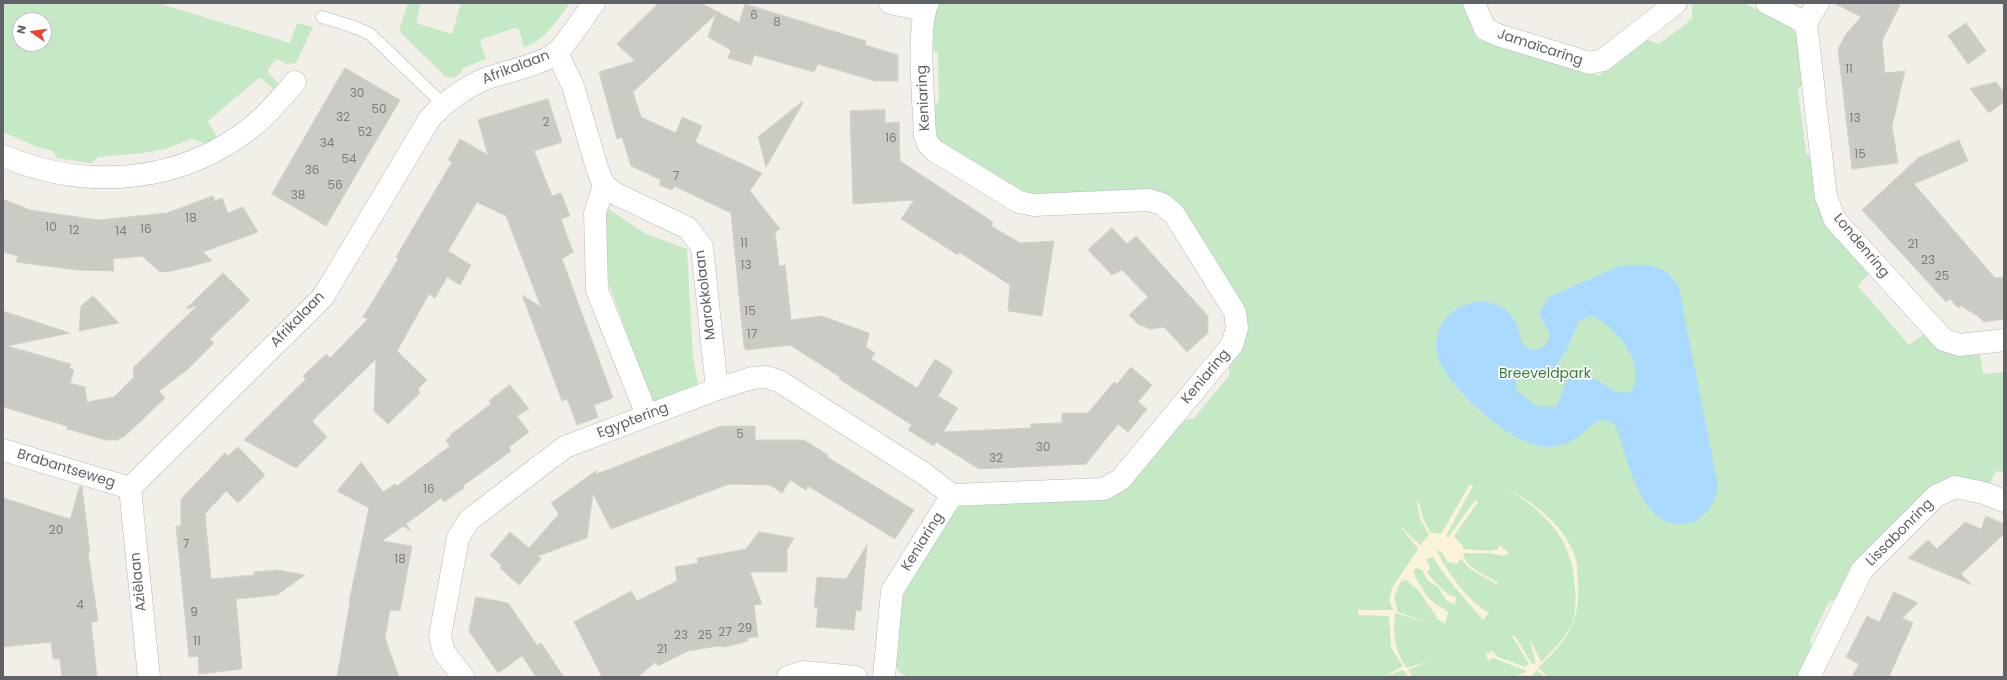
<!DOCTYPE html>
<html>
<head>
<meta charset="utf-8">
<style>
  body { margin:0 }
  #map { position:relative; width:2007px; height:680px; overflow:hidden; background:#f1efe8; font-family:Poppins,sans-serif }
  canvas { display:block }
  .frame { position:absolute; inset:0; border:4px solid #5f6368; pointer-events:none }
  .north { position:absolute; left:12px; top:12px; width:40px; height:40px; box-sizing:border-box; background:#fff; border:1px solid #bfc1c3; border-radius:50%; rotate:283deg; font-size:11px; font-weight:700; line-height:16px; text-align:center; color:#5f6368 }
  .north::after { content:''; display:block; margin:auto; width:14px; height:18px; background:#ea4335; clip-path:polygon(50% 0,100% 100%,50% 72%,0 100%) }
</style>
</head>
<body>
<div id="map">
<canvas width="2007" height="680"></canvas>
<div class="frame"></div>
<div class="north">N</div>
</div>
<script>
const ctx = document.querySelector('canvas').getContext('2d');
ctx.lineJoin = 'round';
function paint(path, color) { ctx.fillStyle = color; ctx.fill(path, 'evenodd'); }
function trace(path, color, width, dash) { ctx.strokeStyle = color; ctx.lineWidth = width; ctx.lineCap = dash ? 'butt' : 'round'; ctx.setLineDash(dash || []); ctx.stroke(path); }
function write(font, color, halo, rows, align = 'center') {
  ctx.font = font + ' Poppins,sans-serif'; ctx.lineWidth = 3.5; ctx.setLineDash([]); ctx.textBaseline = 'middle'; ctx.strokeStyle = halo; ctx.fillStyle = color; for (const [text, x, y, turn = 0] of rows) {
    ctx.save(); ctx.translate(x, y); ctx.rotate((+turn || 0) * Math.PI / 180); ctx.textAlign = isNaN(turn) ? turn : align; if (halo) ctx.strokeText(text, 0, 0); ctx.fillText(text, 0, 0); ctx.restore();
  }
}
paint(new Path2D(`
  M 3,3 L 157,3 L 290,43 L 297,23 L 313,27 L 296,63 L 287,64 L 276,59 L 268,69 L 268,72 L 278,83 L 275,90 L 262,79 L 259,78 L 208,121 L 217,138 L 207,144 L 192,139 L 168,148 L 144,153 L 98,157 L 91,163 L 57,158 L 53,151 L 35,146 L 3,132 ZM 20,20 L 44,20 L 44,44 L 20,44 Z
  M 408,3 L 421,3 L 416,23 L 452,34 L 461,3 L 569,4 C 556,22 546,39 524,47 L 519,29 L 515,28 L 482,39 L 480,42 L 486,59 L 463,68 L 461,73 L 453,78 L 445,76 L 399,31 Z
  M 936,3 L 1463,3 L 1479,40 L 1599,76 L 1645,39 L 1659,44 L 1692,19 L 1692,3 L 1744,3 L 1788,25 L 1796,33 L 1800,39 L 1805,79 L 1798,91 L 1806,153 L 1815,161 L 1871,271 L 1858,286 L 1909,345 L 1927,332 C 1949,351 1950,357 1980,355 L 1983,374 L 2004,372 L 2004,472 L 1996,471 L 1988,487 L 1967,479 L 1839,598 L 1829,602 L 1810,640 L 1813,651 L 1801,677 L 909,677 C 900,674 897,669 893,660 L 899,598 L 953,510 L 961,505 L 1103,496 L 1179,421 L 1194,418 L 1229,376 L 1229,361 L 1241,344 L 1182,211 L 1034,199 L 933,138 L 932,109 L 939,101 L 938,54 L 930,46 Z
  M 598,202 L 646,234 L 687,249 L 693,358 L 698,385 L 652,403 L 605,273 Z`), '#c5e8c5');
paint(new Path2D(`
  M 1470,484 L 1473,486 L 1446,536 L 1448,538 L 1475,500 L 1478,502 L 1454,536 L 1463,546 L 1463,549 L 1490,551 L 1499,549 L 1498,544 L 1509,553 L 1503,556 L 1490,553 L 1463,553 C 1465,568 1486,575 1497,582 L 1498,585 L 1470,569 L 1461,559 L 1456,564 L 1447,562 L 1443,553 L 1436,550 C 1448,573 1467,600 1489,613 L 1483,620 C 1466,599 1446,580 1433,557 L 1426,559 L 1430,568 L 1427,573 L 1447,594 L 1456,597 L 1455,605 L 1446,600 L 1438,587 L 1428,581 L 1422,570 L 1416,568 L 1413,572 C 1419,583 1424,594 1433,602 C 1438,607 1443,606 1448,613 L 1445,624 L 1438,619 L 1419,591 L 1406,580 L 1400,582 L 1394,598 L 1398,612 L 1430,624 L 1395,613 C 1393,636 1394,649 1407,668 L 1431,660 L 1408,670 L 1413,677 L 1408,677 L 1403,670 L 1383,677 L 1403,666 L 1391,648 L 1389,616 L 1358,615 L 1358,610 L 1393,610 L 1389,600 L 1392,588 L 1418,549 L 1399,525 L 1420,545 L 1429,535 L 1420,518 L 1417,502 L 1419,502 L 1423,518 L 1430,532 L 1441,534 Z
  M 1500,484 C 1530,501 1564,522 1575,557 C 1578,564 1577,573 1578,581 C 1581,623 1567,640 1538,668 L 1548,677 L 1545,677 L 1536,670 L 1534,674 L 1530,677 L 1526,675 L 1514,677 L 1527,671 L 1493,658 L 1488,661 L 1486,654 L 1492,651 L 1498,657 L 1525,667 L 1529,664 L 1512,636 L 1515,636 L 1532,664 L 1536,663 L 1529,638 L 1541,662 C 1552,651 1565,639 1572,624 C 1576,614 1576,598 1575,588 C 1572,534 1543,511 1500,484 Z`), '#fbf3d9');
paint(new Path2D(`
  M 1622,265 C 1649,265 1665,262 1679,288 L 1718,486 C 1715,502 1708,516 1692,522 C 1640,538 1629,458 1615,425 C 1596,411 1590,430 1575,439 C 1568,444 1558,446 1549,447 C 1514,448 1455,393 1440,363 C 1436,354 1435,342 1438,333 C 1447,303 1489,290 1511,315 C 1521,327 1517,337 1526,347 L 1533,350 L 1539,349 L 1545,345 L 1549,339 L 1549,332 L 1540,317 L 1540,311 L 1549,297 ZM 1591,316 C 1615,325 1647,363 1632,390 C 1611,403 1595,362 1567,378 L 1560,399 L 1555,407 L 1537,406 L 1518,392 C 1515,388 1516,384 1517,379 C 1520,365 1537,373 1546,374 C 1566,360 1570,341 1579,321 Z`), '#aadaff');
const building = new Path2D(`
  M 659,3 L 701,3 L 739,23 L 745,4 L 866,41 L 865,45 L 898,55 L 898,81 L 875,81 L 818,64 L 814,72 L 754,55 L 751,65 L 728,58 L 731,50 L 708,37 L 716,14 L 633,92 L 641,117 L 676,133 L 682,117 L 702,126 L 695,142 L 762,173 L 750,191 L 780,229 L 775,232 L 779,266 L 785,265 L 791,320 L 822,316 L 869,333 L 866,347 L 875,353 L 871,359 L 917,388 L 935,359 L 953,371 L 938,396 L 958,408 L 943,432 L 1031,428 L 1031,424 L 1062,423 L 1062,413 L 1088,413 L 1114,382 L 1117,384 L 1131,367 L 1152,385 L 1138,402 L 1147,409 L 1128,432 L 1118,424 L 1086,464 L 979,469 L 936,442 L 934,446 L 908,430 L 912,425 L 839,379 L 840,377 L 790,345 L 746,350 L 744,347 L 731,213 L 674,186 L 672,190 L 659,185 L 661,180 L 631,166 L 622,137 L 617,139 L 599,72 L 635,61 L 617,44 Z
  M 1834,3 L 1901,3 L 1882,41 L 1885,73 L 1905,71 L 1892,126 L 1898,163 L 1852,169 L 1838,49 L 1846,34 L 1861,17 Z
  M 1966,23 L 1986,51 L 1968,64 L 1948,36 Z
  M 345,68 L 400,100 L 326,226 L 272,194 Z
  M 1996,82 L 2004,92 L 2004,102 L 1989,113 L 1970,89 Z
  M 548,99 L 562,142 L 534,151 L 552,196 L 561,193 L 570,216 L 561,219 L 573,252 L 562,259 L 613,398 L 594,405 L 598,417 L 577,425 L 567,399 L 562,401 L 522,295 L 541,307 L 506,216 L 477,202 L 448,251 L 471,265 L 460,285 L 447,277 L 435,298 L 429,294 L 397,351 L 427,380 L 418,389 L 420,393 L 388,424 L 374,411 L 376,359 L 312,421 L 327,437 L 296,468 L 244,440 L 306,379 L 303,376 L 326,354 L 330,358 L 368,319 L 363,317 L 399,258 L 396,257 L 452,162 L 448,160 L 460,139 L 488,155 L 478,120 Z
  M 802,102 L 803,103 L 766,167 L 758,137 Z
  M 885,110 L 885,123 L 899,122 L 900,161 L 993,222 L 991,226 L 1020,243 L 1054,241 L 1042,316 L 1008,311 L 1010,285 L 959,252 L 958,255 L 901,219 L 914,200 L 853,204 L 850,111 Z
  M 1959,140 L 1968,161 L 1914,184 L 1995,278 L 2004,277 L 2004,319 L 1984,322 L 1979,317 L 1961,306 L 1958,308 L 1950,299 L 1946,302 L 1862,210 L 1918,158 Z
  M 213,196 L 215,201 L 222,198 L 228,213 L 243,207 L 258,232 L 203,252 L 212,261 L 172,271 L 160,272 L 142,256 L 113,259 L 114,271 L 77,270 L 16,262 L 18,256 L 3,252 L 3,199 L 30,210 L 98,220 L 167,213 Z
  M 1112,228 L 1127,244 L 1136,236 L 1208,316 L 1208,333 L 1187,352 L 1164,327 L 1150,329 L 1138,324 L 1129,315 L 1148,297 L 1122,270 L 1112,275 L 1088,250 Z
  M 223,273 L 250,300 L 210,339 L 214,343 L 188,369 L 159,391 L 165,398 L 125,436 L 117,440 L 106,440 L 67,429 L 67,426 L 3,407 L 3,311 L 70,333 L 7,346 L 71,364 L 69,368 L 74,370 L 70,383 L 85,387 L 87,402 L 114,397 L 134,377 L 133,368 L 197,306 L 186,309 Z
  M 93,296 L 119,323 L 79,331 L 81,306 Z
  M 510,385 L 529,409 L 517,416 L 529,432 L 509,447 L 511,451 L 463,486 L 464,488 L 444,502 L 441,498 L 406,524 L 411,531 L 403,526 L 382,541 L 412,546 L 400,611 L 390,610 L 385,638 L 399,677 L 337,677 L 350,602 L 349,602 L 369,508 L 337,491 L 361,462 L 383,492 L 395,484 L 397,486 L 450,446 L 446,440 L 451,436 L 450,435 L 491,404 L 489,401 Z
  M 721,426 L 755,426 L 755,440 L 804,440 L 828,455 L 827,457 L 914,510 L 895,539 L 808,486 L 806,490 L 790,480 L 782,493 L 770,485 L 729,484 L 611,529 L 593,494 L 587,538 L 538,556 L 541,559 L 519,585 L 500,568 L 502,566 L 490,555 L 510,532 L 529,548 L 559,514 L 551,503 L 597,470 L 596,474 Z
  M 238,447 L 265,475 L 238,503 L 226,491 L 205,514 L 211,579 L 254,575 L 254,572 L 277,570 L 305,575 L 277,595 L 236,599 L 242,669 L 199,674 L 198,656 L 189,657 L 176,526 L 181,526 L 181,499 L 225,453 L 228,456 Z
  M 80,486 L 82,487 L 90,552 L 88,552 L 98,621 L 91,622 L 97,677 L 62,677 L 60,659 L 53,659 L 51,642 L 3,647 L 3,498 L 70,519 Z
  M 1986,516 L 2004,524 L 2004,534 L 1961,574 L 1972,585 L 1908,558 L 1928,540 L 1937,549 L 1965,522 L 1981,529 Z
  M 759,532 L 794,538 L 787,550 L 787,572 L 750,572 L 762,604 L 754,605 L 758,637 L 747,638 L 748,641 L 725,647 L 718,646 L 688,651 L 658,666 L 656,662 L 637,677 L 602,677 L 574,622 L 631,591 L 637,601 L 677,581 L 675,567 L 698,563 L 697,558 L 746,549 Z
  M 867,545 L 861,611 L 856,610 L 854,630 L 816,627 L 818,607 L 814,607 L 817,577 L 846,579 Z
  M 1894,592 L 1918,603 L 1902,618 L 1913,623 L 1889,677 L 1852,677 L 1859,664 L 1846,657 L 1867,616 L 1879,622 Z
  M 476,597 L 508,603 L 537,645 L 541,643 L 564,677 L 536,677 L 522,656 L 498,673 L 469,631 Z`);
paint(building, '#cccac5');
trace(building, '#d6d1c6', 1);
const lane = new Path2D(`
  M 322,17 L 354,27 L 370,34 L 443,104`);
const street = new Path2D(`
  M 890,3 L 924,10
  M 928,3 C 916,26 924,106 925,136 L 928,144 L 935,151 L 1019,202 L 1034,205 L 1149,200 L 1162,204 L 1174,214 L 1235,312 L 1237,328 L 1232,345 L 1121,479 L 1104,489 L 952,495
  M 1474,3 L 1485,29 L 1498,35 L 1590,63 L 1603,60 L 1676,3
  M 1767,3 L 1806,23
  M 1818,3 L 1806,23 L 1826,197 L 1835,220 L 1944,340 L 1960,345 L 2004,340
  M 557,53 L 573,86 L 598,171 L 604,185 L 616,194 L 688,228 L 702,247 L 717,389
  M 3,156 C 87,191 181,184 253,126 C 269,113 282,97 295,82
  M 604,185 L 595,213 L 597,290 L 647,415
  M 3,450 L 130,488
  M 130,488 L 323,297 L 430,118 C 446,101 464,88 485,79 C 503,72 543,65 557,52 C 568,42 584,16 594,3
  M 130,488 L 149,677
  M 463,677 L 444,652 L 440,636 L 458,538 L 469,520 L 565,447 L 717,389 L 752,378 L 766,377 L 779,381 L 923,473 L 952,495
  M 788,677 L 803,672 L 856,677
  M 884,677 L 892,591 L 952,495
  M 1809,677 L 1862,570 L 1936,496 L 1955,487 L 1984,493 L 2004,501`);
trace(lane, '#b5b8bc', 13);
trace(street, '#b5b8bc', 23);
trace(lane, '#fff', 12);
trace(street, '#fff', 22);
write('12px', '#7a7d7f', null, [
  ["6",754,16],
  ["8",777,23],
  ["11",1849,70],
  ["30",357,94],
  ["50",379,110],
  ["32",343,118],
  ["13",1855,119],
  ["2",546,123],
  ["52",365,133],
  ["16",891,139],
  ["34",327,144],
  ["15",1860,155],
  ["54",349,160],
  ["36",312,171],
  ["7",676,177],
  ["56",335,186],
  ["38",298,196],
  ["18",191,219],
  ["10",51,228],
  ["16",146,230],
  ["12",74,231],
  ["14",121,232],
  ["11",744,244],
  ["21",1913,245],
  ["23",1928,261],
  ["13",746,266],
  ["25",1942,277],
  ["15",750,312],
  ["17",752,335],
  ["5",740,435],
  ["30",1043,448],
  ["32",996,459],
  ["16",429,490],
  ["20",56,531],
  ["7",186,545],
  ["18",400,560],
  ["4",80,606],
  ["9",194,613],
  ["29",745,629],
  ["27",725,633],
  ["23",681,636],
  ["25",705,636],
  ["11",197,642],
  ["21",662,650]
]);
write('14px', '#5f6368', '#fff', [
  ["Jamaïcaring",1540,48,18],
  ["Afrikalaan",516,68,-21],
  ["Keniaring",924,98,-93],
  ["Londenring",1861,246,50],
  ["Marokkolaan",706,295,-97],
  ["Afrikalaan",298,320,-46],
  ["Keniaring",1206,377,-50],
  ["Egyptering",633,421,-21],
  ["Brabantseweg",66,469,17],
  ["Lissabonring",1900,533,-45],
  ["Keniaring",923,542,-58],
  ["Aziëlaan",139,582,-96]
]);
write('14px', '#348238', '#fff', [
  ["Breeveldpark",1545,374]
]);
</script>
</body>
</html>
